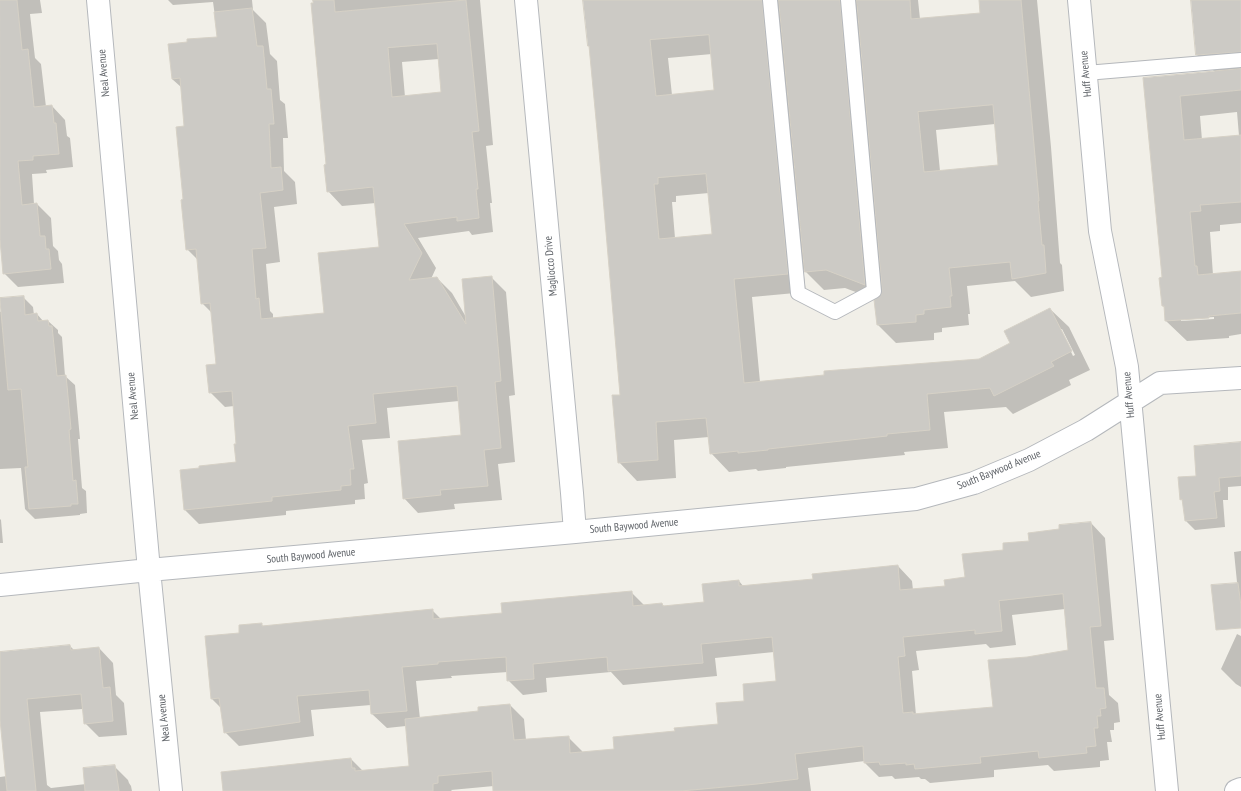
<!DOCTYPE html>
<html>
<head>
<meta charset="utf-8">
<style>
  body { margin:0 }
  canvas { display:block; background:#f1efe8 }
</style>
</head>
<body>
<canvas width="1241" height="791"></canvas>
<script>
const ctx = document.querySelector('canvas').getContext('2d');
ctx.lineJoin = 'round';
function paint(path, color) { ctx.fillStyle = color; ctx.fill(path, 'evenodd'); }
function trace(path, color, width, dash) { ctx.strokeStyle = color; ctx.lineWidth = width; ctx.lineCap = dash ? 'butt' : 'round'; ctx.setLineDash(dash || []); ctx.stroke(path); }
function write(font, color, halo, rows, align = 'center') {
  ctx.font = font + ' "PT Sans Narrow",sans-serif'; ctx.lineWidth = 3.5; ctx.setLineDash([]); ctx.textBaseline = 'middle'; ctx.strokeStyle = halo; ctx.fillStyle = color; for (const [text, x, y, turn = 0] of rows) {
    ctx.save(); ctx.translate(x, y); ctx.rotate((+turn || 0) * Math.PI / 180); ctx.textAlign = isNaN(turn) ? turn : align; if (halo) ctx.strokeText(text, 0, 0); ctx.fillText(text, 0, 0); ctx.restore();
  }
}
paint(new Path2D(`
  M 0,0 L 40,0 L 42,13 L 30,14 L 35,58 L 41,64 L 46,107 L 52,106 L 65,120 L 67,136 L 70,138 L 73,167 L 46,170 L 47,173 L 32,174 L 34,204 L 37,204 L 51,218 L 53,246 L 58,251 L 59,260 L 62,264 L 64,283 L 18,287 L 4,273 L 0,234 Z
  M 168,0 L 252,0 L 253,10 L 266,23 L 270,54 L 277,61 L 280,100 L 285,104 L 288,138 L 283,138 L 284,171 L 295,182 L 297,204 L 274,207 L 280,262 L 266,264 L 270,311 L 273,314 L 273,319 L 325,314 L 380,248 L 376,203 L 342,206 L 328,191 L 327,165 L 314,0 L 480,0 L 493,145 L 486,146 L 492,203 L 490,203 L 493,232 L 472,235 L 469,231 L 418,238 L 436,268 L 431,279 L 437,278 L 452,293 L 466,317 L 491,277 L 506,292 L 515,395 L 509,396 L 515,462 L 498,464 L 502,500 L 454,504 L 455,509 L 418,513 L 404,498 L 462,436 L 459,401 L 387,408 L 390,438 L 362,440 L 368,483 L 364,484 L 365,499 L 355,500 L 355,504 L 286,511 L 286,515 L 199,524 L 185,510 L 238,463 L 237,444 L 234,406 L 225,407 L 210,392 L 217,365 L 212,313 L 202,303 L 198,260 L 187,249 L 184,200 L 185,127 L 181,87 L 172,79 L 218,38 L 213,2 L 173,5 ZM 439,59 L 442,93 L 405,97 L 402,62 Z
  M 584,0 L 918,0 L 920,19 L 981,14 L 980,0 L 1037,0 L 1051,147 L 1060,263 L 1062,265 L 1064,291 L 1031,297 L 1015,281 L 967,286 L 970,314 L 968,314 L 969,325 L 942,328 L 942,332 L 934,333 L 934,340 L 896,343 L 878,325 L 877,300 L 845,288 L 824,290 L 803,269 L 806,292 L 752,297 L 760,382 L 979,360 L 1012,344 L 1050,309 L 1069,327 L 1090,370 L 1069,380 L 1071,385 L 1013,414 L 1006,407 L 944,412 L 948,448 L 904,452 L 905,455 L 786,467 L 786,468 L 758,471 L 756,469 L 729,472 L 711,453 L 709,437 L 674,440 L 676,478 L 637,481 L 619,462 L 621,396 L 590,47 ZM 712,54 L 715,91 L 672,95 L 668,58 ZM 995,124 L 999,166 L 940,171 L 936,130 ZM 709,193 L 713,235 L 675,238 L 672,202 L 676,202 L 676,196 ZM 1060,329 L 1062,329 L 1075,355 L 1073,356 Z
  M 1192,0 L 1241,0 L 1241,223 L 1220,225 L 1220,231 L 1210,232 L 1213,275 L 1241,272 L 1241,334 L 1229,336 L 1229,338 L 1187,341 L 1166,321 L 1165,308 L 1163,306 L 1164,278 L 1144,79 L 1215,72 L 1197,55 ZM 1237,112 L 1239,136 L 1202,140 L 1200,116 ZM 1214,317 L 1214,319 L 1181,321 L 1181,319 Z
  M 23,297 L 33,307 L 34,315 L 37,314 L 43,321 L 48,321 L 58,330 L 58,333 L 62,337 L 65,376 L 75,385 L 80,439 L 78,439 L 82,488 L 86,491 L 87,513 L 80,514 L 80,515 L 35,519 L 25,509 L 21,468 L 0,469 L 0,312 Z
  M 1241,443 L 1241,486 L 1228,487 L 1228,500 L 1223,500 L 1225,527 L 1195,530 L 1186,521 L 1183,502 L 1181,499 L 1197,477 Z
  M 0,519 L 1,520 L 3,543 L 0,543 Z
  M 1091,523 L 1105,538 L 1114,640 L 1104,641 L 1109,695 L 1118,703 L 1120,722 L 1114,723 L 1114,730 L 1110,730 L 1112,742 L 1107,742 L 1109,760 L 1100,761 L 1100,767 L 1054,771 L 1048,765 L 994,770 L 994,777 L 930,783 L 925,779 L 921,779 L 919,777 L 895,779 L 892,776 L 879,777 L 865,763 L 865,761 L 808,768 L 811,791 L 494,791 L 494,786 L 451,790 L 452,791 L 224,791 L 351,759 L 363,771 L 410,767 L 406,726 L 387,728 L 372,714 L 371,705 L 311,710 L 314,736 L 239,746 L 225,732 L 222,709 L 212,699 L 240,634 L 261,624 L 264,627 L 432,610 L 441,619 L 503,614 L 631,592 L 645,606 L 662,604 L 665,607 L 705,603 L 739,581 L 744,587 L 814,580 L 898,566 L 912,581 L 913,590 L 946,587 L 966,578 L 1005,550 L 1061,530 ZM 1065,609 L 1070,651 L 1027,658 L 994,708 L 916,715 L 912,671 L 919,670 L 916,651 L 986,644 L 990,648 L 1016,645 L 1012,615 ZM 774,652 L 778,682 L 745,702 L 719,725 L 676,732 L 615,750 L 583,753 L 582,751 L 568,737 L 526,740 L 524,719 L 510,705 L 479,712 L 420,719 L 416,681 L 452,678 L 451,676 L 508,672 L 508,680 L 523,695 L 547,692 L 546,678 L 611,672 L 623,685 L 717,676 L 715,658 Z
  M 1241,551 L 1241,623 L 1234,552 Z
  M 1237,634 L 1241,636 L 1241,687 L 1236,684 L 1221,669 Z
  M 70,646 L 75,651 L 99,648 L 113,663 L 116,695 L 124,703 L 127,735 L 99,737 L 85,723 L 83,709 L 40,712 L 47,785 L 51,788 L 86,784 L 114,766 L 128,780 L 129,783 L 131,786 L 132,791 L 0,791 L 0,777 L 7,776 L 0,710 L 0,653 Z`), '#0003');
const building = new Path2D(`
  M 0,0 L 17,0 L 22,50 L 28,49 L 34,107 L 52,105 L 54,123 L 56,123 L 59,154 L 33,156 L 33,160 L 18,161 L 22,205 L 37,203 L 40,236 L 45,236 L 46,249 L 49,249 L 51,269 L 3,274 L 0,240 Z
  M 313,0 L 334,0 L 335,12 L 466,0 L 479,131 L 472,132 L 478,189 L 476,189 L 479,218 L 457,221 L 457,217 L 404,224 L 422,253 L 409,280 L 437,277 L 466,324 L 462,279 L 492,276 L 501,381 L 495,382 L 501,448 L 484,450 L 488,486 L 440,490 L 441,495 L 403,499 L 398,441 L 461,435 L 457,386 L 373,394 L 376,423 L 348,426 L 354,469 L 350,469 L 351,485 L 341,486 L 341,490 L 272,497 L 272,501 L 184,510 L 180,470 L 199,468 L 199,466 L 236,462 L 234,444 L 236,444 L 232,391 L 209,393 L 206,365 L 216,364 L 210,303 L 201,304 L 196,249 L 186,250 L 181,200 L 183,199 L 176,127 L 184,126 L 180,78 L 172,79 L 168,44 L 187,42 L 187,39 L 217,37 L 214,12 L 252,8 L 257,46 L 263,46 L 267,89 L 271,89 L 274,124 L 269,124 L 271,168 L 281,167 L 283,190 L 260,193 L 266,248 L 252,249 L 256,299 L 259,298 L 261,319 L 324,313 L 318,253 L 379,247 L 373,187 L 327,192 L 324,165 L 326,164 L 311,3 L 313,3 ZM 437,44 L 441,92 L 392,97 L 388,48 Z
  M 583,0 L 762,0 L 788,274 L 734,279 L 744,383 L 824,375 L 824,371 L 979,359 L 1010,343 L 1004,331 L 1050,308 L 1072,351 L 1051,362 L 1054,366 L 994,396 L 990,388 L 927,394 L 930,430 L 887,434 L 887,436 L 768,449 L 768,450 L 738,453 L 738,451 L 710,454 L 706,418 L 656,422 L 658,460 L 618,463 L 612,395 L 620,395 L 599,151 L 589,46 L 588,46 ZM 709,35 L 714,90 L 656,96 L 650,40 ZM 706,174 L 712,234 L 659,239 L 654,184 L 658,184 L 658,178 Z
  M 779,0 L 840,0 L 865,285 L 826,270 L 805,272 Z
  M 857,0 L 910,0 L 911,19 L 980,13 L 979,0 L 1021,0 L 1039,201 L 1038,201 L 1042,245 L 1044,245 L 1046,273 L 1012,279 L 1010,262 L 949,268 L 952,296 L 950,296 L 951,307 L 924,310 L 924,314 L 916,315 L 916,322 L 877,325 L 874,300 L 881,295 L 882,290 ZM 993,105 L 998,165 L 924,172 L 918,112 Z
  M 1191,0 L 1241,0 L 1241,52 L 1196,55 Z
  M 1241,69 L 1241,90 L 1180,96 L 1184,140 L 1241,135 L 1241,202 L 1200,205 L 1201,211 L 1190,212 L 1195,266 L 1197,266 L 1198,275 L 1241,271 L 1241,313 L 1209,316 L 1209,318 L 1165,321 L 1164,306 L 1162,306 L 1159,278 L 1162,277 L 1143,78 Z
  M 24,296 L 25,315 L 37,313 L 38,321 L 48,320 L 49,326 L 52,326 L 57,376 L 66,375 L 71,429 L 69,430 L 73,481 L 76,480 L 78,504 L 71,504 L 71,506 L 29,509 L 25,467 L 28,467 L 21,389 L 8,390 L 0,301 L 0,298 Z
  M 1241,442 L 1241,476 L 1219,478 L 1220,491 L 1214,492 L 1217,518 L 1185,521 L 1182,499 L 1180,500 L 1178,477 L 1196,476 L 1194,446 Z
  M 1091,522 L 1101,626 L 1090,627 L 1096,688 L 1104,688 L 1106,708 L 1100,709 L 1101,716 L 1097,716 L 1098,728 L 1094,728 L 1096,746 L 1086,747 L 1087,753 L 1039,758 L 1038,751 L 980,757 L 981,763 L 915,769 L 914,764 L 906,765 L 906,763 L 880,765 L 879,762 L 864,763 L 863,746 L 795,754 L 798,779 L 757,784 L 681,791 L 493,791 L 492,771 L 438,776 L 438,783 L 433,784 L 433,791 L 223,791 L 221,772 L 351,758 L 352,768 L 355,768 L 355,771 L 409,766 L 405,719 L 478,711 L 478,707 L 510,704 L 514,740 L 569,736 L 570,753 L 614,749 L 613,737 L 675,731 L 674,728 L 718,724 L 716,703 L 744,701 L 743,684 L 776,681 L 772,637 L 701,644 L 703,663 L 608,671 L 607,657 L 533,664 L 534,679 L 507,681 L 506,657 L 438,662 L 438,664 L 402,667 L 407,711 L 371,714 L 369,690 L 297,696 L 300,722 L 224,733 L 219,698 L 211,699 L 205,636 L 239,633 L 239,625 L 262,623 L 262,626 L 433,609 L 433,619 L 502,613 L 501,603 L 632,591 L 633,606 L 662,603 L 663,606 L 704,602 L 702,584 L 739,580 L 739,586 L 813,579 L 812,574 L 898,565 L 900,590 L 945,586 L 944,580 L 965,577 L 962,554 L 1003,550 L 1003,543 L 1029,541 L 1028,533 L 1059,529 L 1059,525 ZM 1063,594 L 1068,650 L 1027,657 L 988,660 L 993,707 L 913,714 L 913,712 L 903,713 L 898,657 L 905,656 L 903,637 L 975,630 L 975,634 L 1002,631 L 999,601 Z
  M 1238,583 L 1241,606 L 1241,628 L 1216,630 L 1211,585 Z
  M 70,645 L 71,650 L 99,647 L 103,688 L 110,687 L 113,721 L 84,724 L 81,694 L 27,699 L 36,791 L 7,791 L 0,720 L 0,652 Z
  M 115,765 L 119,791 L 85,791 L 83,768 Z`);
paint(building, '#cccac5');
trace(building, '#d6d1c6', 1);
const service = new Path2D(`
  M 770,0 L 798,293 L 835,312 L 874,291 L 848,0
  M 1086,73 L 1241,60`);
const minor = new Path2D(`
  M 98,0 L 149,570 L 171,791
  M 526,0 L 572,493 L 575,532
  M 1079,0 L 1100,231 L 1127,367 L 1167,791
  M 0,585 L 149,570 L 575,532 L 916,499 L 974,483 L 1029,460 L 1086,430 L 1160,383 L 1241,378
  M 1236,791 L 1241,789`);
trace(service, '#b5b8bc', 16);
trace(minor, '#b5b8bc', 24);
trace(service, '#fff', 14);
trace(minor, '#fff', 22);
write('11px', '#5f6368', '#fff', [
  ["Neal Avenue",104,73,-95],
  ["Huff Avenue",1086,74,-95],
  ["Magliocco Drive",551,266,-95],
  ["Huff Avenue",1129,395,-95],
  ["Neal Avenue",133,396,-95],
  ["South Baywood Avenue",999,470,-22],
  ["South Baywood Avenue",634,526,-5],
  ["South Baywood Avenue",311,556,-5],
  ["Huff Avenue",1160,717,-95],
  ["Neal Avenue",164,718,-96]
]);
</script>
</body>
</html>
